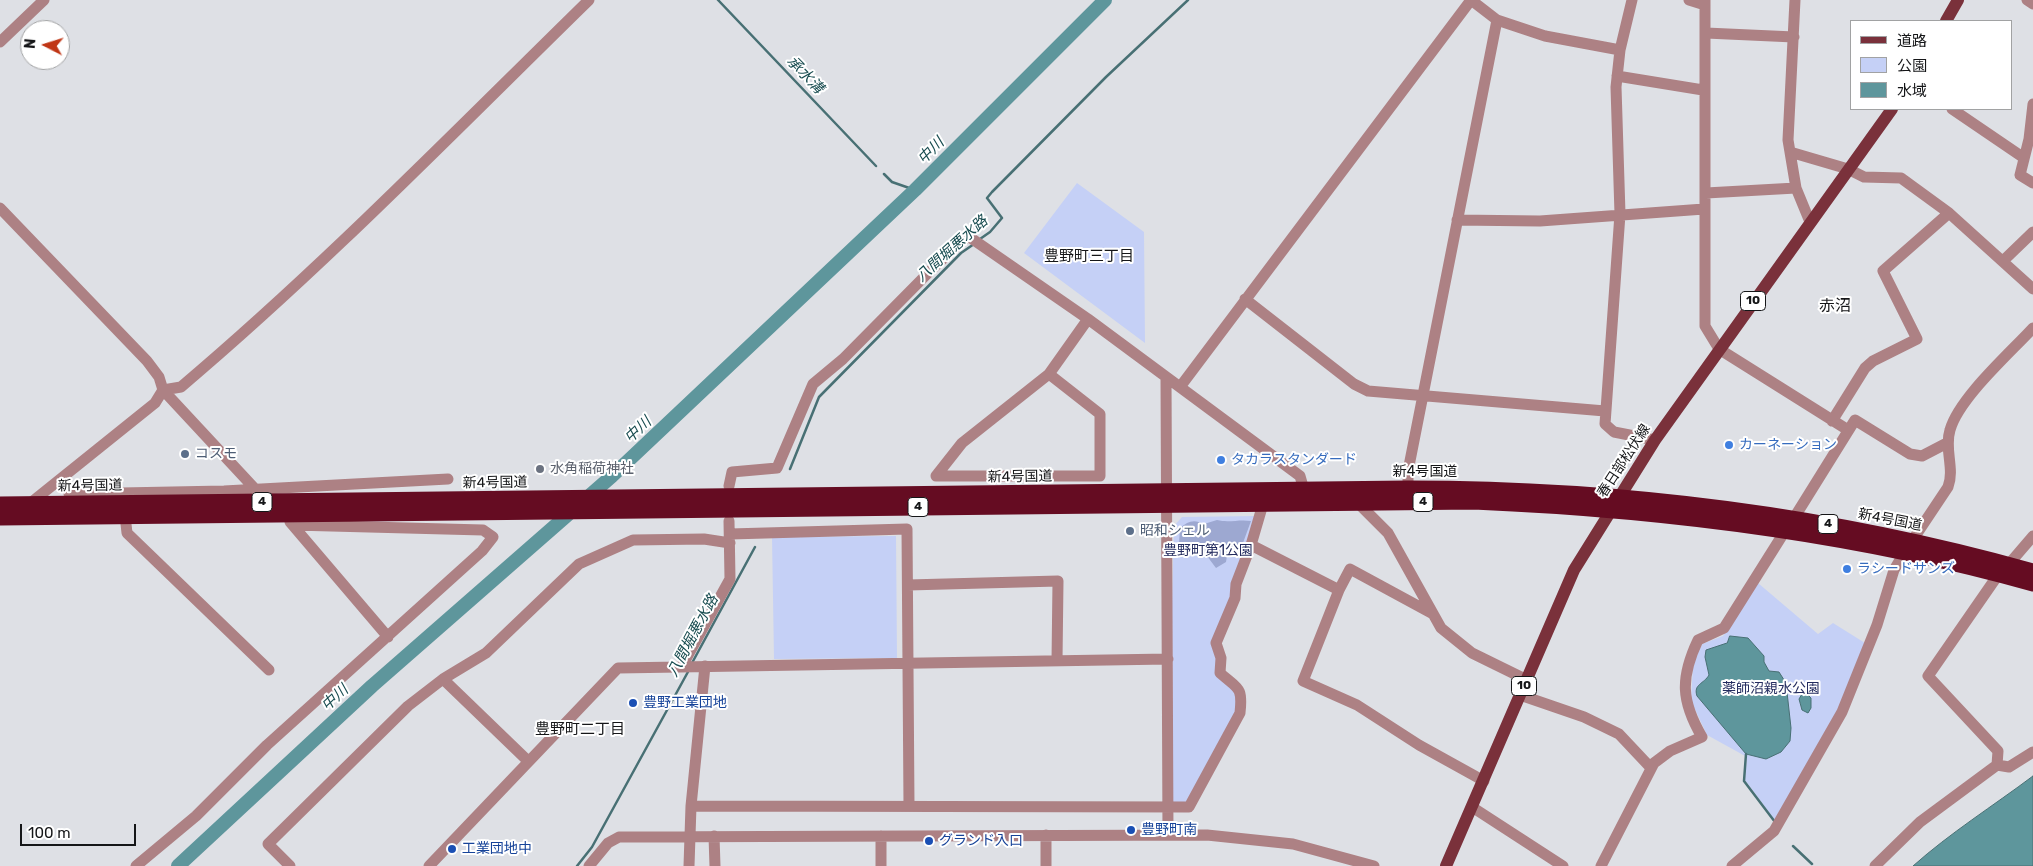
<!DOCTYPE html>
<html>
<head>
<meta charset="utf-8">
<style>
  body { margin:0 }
  #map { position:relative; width:2033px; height:866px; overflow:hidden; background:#dee0e5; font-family:Rubik,"Noto Sans JP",sans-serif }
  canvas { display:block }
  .legend { position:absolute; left:1850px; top:20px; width:162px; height:90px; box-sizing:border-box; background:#fff; border:1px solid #a1a2a3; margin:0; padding:6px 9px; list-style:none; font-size:15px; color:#151618 }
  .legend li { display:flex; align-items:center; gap:10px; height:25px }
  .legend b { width:25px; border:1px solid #a1a2a3 }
  .north { position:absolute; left:20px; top:20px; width:50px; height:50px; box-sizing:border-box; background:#fff; border:1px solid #a1a2a3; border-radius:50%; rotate:275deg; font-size:14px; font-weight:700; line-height:20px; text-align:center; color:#151618 }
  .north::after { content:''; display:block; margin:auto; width:18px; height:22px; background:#c03615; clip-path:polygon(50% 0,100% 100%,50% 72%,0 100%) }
  .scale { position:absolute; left:20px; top:824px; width:116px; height:22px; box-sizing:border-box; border:2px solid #151618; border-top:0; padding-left:6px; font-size:15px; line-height:18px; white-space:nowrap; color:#151618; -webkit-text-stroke:4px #fff; paint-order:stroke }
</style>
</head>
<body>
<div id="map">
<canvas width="2033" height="866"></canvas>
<ul class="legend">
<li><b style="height:6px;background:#7a313b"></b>道路</li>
<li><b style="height:14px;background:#c5d0f6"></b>公園</li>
<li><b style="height:14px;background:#5e969c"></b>水域</li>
</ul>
<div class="north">N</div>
<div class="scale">100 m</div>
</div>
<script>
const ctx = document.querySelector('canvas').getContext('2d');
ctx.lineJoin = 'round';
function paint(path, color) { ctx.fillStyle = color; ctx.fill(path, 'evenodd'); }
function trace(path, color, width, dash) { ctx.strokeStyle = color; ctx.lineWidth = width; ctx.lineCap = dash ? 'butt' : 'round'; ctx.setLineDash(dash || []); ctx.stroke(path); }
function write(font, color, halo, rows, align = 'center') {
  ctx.font = font + ' Rubik,"Noto Sans JP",sans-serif'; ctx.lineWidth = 4; ctx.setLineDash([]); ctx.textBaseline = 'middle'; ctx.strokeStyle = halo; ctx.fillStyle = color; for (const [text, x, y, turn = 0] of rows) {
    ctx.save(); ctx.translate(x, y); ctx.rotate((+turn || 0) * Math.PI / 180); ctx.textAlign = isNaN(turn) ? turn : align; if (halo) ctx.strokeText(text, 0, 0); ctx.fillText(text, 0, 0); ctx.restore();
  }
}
paint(new Path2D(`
  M 1077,183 L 1144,232 L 1145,343 L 1024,253 Z
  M 1257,516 L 1231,598 L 1217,658 C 1223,668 1233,680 1237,691 C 1245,713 1200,781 1188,802 L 1173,805 L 1172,603 L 1174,526 L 1182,517 Z
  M 896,536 L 897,658 L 774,659 L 772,537 Z
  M 1758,583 L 1818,634 L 1833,623 L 1865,643 L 1839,710 L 1777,823 L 1745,780 L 1747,757 L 1707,735 L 1691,701 L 1693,664 L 1702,644 L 1723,636 Z`), '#c5d0f6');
paint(new Path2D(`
  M 1217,520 C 1229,523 1239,519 1251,521 L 1240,551 L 1232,547 L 1228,549 L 1226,562 L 1216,568 L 1207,556 L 1199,556 L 1194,548 L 1189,554 L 1182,554 L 1179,544 L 1180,528 C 1188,521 1194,519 1204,524 Z`), '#9da8d1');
const water = new Path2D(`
  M 1730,636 L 1748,638 L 1764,656 L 1764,662 L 1769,671 L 1779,672 L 1786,683 L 1791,728 L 1790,741 L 1781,752 L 1766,759 L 1746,754 L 1697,696 C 1693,684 1704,684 1709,675 L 1705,657 L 1706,650 L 1727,643 Z
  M 1806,693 L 1811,698 L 1811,708 L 1808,713 L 1802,710 L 1799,699 L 1802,694 Z
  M 2033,776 L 2033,866 L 1913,866 C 1950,833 1993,806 2033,776 Z`);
paint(water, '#5e969c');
trace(water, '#487074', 1);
trace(new Path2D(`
  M 718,0 L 876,166
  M 884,174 L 892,182 L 915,190
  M 980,239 L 990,232 L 1002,218 L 987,198 L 992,192 L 1106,77 L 1188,0
  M 790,469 L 819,397 L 961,253 L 974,244
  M 692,663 L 755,547
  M 1746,754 L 1744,781 L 1775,822
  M 1793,846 L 1812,864
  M 577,866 L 592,847 L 689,670`), '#487074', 2.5);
trace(new Path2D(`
  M 178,866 L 372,686 L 612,476 L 915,190 L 1105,0`), '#5e969c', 14);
trace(new Path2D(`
  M 1471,0 L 1497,20 L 1545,36 L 1620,50
  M 1632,0 L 1620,50 L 1616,87 L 1620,214 L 1605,424 L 1614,432 L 1655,440
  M 1689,0 L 1705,5
  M 1705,0 L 1705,326 L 1719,349 L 1848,430
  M 1795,0 L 1788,140 L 1796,188 L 1810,222
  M 2027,0 L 2033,4
  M 1706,33 L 1794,37
  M 0,42 L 44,0
  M 1617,76 L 1703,90
  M 2033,104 L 2029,139 L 2020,175 L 2033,183
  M 1952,109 L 2024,158
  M 1790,152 L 1848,169 L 1864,177 L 1901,178 L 1949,213 L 2033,289
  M 1706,193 L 1796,188
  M 0,208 L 147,361 L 159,377 L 163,390 L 256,490 L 257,502
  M 1457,220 L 1540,221 L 1704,209
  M 2004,260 L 2033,232
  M 1245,299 L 1354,384 L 1368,391 L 1605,411
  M 1049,374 L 1100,414 L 1100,476 L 936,476 L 962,443 Z
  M 1049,374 L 1088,319
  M 1166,377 L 1168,835
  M 1180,387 L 1471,0
  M 163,390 L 181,387 C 324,266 455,131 589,0
  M 1832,421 L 1865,368 L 1873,361 L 1917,339 L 1883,271 L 1949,213
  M 729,486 L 732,472 L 777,468 L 813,384 L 843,359 L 933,268 L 968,236 L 1088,319 L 1300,476 L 1304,490
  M 1408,488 L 1408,471 L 1497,20
  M 69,494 L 224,491 L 448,479
  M 1358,503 L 1388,533 L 1441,628 L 1472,653 L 1527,680
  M 28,505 L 155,403 L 163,390
  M 125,515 L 127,533 L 269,670
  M 1794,518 L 1855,420 L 1910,454 L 1922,456 L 1947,443
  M 290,522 L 388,637
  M 730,534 L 907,529 L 909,805
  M 1912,541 L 1948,487 C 1955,469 1944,449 1950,430 C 1959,398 2010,353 2033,328
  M 1251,545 L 1339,590
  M 2009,564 L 2033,536
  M 908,585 L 1058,581 L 1057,661
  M 1433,614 L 1350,569 L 1339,590 L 1303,681 L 1357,705 L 1419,745 L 1484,781
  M 682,666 L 730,579 L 729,521
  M 443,679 L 528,761
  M 1520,695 L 1584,717 L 1619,734 L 1651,768
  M 1997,765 L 1998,751 L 1928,676 L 1998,575
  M 691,806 L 1189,807 L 1240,713 C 1243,686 1238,689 1220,673 L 1221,658 L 1216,643 L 1235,598 L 1236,584 L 1251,545 L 1263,504
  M 1472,807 L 1563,866
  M 714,836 L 715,866
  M 136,866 L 196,816 L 267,745 L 482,551 L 493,537 L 483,530 L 293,525
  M 290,866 L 268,844 L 408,706 L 443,679 L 486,653 L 579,564 L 633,540 L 704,539 L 730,543
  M 429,866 L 618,668 L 1168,659
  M 589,866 L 608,843 L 619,837 L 1207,835 L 1293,844 L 1374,866
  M 689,866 L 691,806 L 705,666
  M 881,866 L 881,836
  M 1046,866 L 1046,835
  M 1601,866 L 1654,763 L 1670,751 L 1702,737 C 1681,701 1680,678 1698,640 L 1724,628 L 1785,531
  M 1732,866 L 1774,831 L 1842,712 L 1877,625 L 1894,570 L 1904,553
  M 1875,866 L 1920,822 L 1997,765 L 2009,767 L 2033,752`), '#ad8184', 11);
trace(new Path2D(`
  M 1946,21 L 1958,0
  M 1446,866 L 1574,570 L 1655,440 L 1892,109`), '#7a313b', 12);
trace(new Path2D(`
  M 0,504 L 1408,488 C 1618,488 1830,514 2033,571
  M 0,518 L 1474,502 C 1662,510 1851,533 2033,584`), '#650c22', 15);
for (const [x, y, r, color] of [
  [1729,445,5,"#3f7fe0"],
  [185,454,5,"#5c6f8a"],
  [1221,460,5,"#3f7fe0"],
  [540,469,5,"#6b7280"],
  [1130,531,5,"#5c6f8a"],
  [1847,569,5,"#3f7fe0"],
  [633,703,5,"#1a4fb4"],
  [1131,830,5,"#1a4fb4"],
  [929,841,5,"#1a4fb4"],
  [452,849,5,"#1a4fb4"]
]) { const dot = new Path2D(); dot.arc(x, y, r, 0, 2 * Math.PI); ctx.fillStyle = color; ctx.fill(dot); trace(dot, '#fff', 2); }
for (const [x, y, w] of [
  [1753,301,25],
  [262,502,20],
  [1423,502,20],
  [918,507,20],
  [1828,524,20],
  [1524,686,25]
]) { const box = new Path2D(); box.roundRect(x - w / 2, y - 9.5, w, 19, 4); ctx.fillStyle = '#fff'; ctx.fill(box); trace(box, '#151618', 1); }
write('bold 12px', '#151618', null, [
  ["10",1753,301],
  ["4",262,502],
  ["4",1423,502],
  ["4",918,507],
  ["4",1828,524],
  ["10",1524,686]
]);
write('14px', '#366cbe', '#fff', [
  ["カーネーション",1739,445],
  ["タカラスタンダード",1231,460],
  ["ラシードサンズ",1857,569]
], 'left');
write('14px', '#4e5e75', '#fff', [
  ["コスモ",195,454],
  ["昭和シェル",1140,531]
], 'left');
write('14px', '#151618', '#fff', [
  ["春日部松伏線",1624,461,-57],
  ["新4号国道",1425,472],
  ["新4号国道",1020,477,-1],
  ["新4号国道",495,483,-1],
  ["新4号国道",90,486,-1],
  ["新4号国道",1890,520,11]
]);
write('14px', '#5b616d', '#fff', [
  ["水角稲荷神社",550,469]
], 'left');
write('14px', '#242c5f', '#fff', [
  ["豊野町第1公園",1208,551],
  ["薬師沼親水公園",1771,689]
]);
write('14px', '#164399', '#fff', [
  ["豊野工業団地",643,703],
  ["豊野町南",1141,830],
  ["グランド入口",939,841],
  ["工業団地中",462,849]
], 'left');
write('italic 15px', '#184c50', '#fff', [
  ["承水溝",805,75,46],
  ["中川",931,151,-45],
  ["八間堀悪水路",952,249,-42],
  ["中川",638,430,-43],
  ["八間堀悪水路",693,636,-62],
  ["中川",335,698,-43]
]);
write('15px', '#151618', '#fff', [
  ["豊野町三丁目",1089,257],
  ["豊野町二丁目",580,730]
]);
write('16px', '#151618', '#fff', [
  ["赤沼",1835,306]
]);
</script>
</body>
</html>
